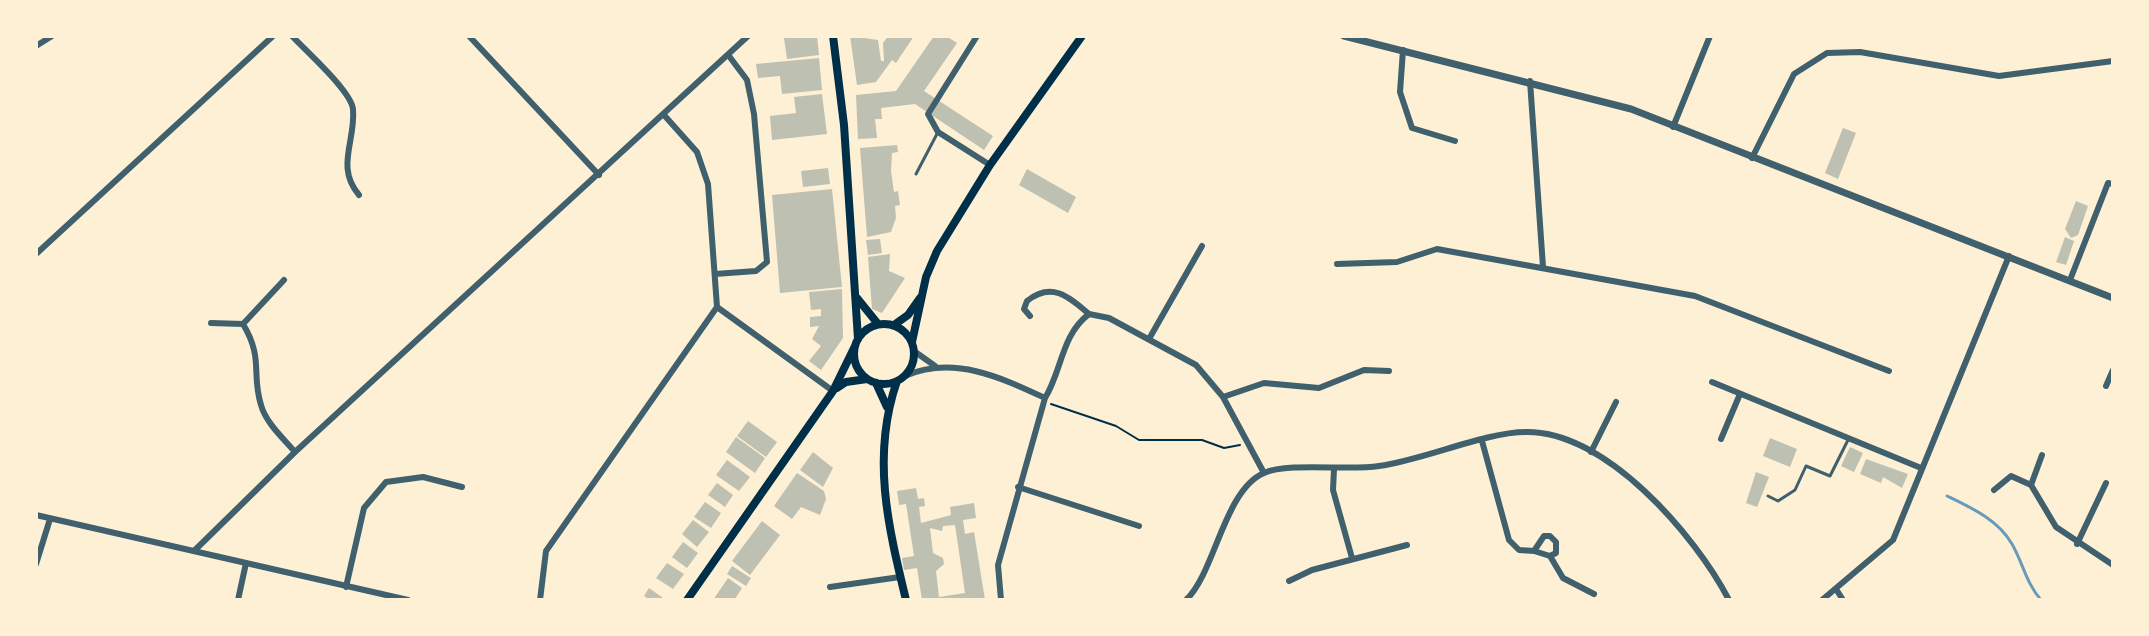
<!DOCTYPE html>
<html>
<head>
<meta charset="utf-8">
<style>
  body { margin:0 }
  #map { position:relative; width:2149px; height:636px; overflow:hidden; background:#fdf0d5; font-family:Ubuntu,sans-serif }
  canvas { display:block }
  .frame { position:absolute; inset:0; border:38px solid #fdf0d5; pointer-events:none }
</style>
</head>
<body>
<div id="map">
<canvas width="2149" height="636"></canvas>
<div class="frame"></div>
</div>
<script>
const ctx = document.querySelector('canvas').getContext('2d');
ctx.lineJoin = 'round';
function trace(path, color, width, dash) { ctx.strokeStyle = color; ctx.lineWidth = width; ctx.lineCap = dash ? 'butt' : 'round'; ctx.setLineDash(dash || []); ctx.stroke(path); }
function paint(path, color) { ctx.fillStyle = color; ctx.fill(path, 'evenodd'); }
trace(new Path2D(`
  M 1947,496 C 1972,508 1998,520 2012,544 C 2023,563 2026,583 2041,600`), '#669bbc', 3);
paint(new Path2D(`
  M 817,36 L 819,55 L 787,59 L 784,38 Z
  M 850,36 L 878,40 L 881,61 L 884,61 L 883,43 L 888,36 L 914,36 L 896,63 L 892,60 L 876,82 L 857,85 Z
  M 934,36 L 946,36 L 957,43 L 924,91 L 993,136 L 984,150 L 915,104 L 881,108 L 882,119 L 875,119 L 877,138 L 858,139 L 856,95 L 896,91 Z
  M 819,58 L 822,90 L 782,94 L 780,76 L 758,78 L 756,64 Z
  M 822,94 L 827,134 L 772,140 L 770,116 L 796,113 L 794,97 Z
  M 1843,128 L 1856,133 L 1838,179 L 1825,173 Z
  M 897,145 L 898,152 L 892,153 L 891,171 L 894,192 L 898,191 L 900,205 L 895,206 L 896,218 L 891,232 L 867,237 L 860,148 Z
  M 828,168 L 830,184 L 803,187 L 801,171 Z
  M 1027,169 L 1076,197 L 1068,213 L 1019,185 Z
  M 832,189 L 842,287 L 780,293 L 772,195 Z
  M 2076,201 L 2088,206 L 2078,235 L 2071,238 L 2065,229 Z
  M 2065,237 L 2074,241 L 2066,265 L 2056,262 Z
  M 880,239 L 882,253 L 868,255 L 866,240 Z
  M 890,254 L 889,271 L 905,278 L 882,313 L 872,309 L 868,257 Z
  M 842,289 L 843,338 L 821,370 L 809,361 L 821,346 L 812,339 L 819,326 L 810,327 L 810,317 L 821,316 L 821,309 L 811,310 L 809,292 Z
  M 748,421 L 777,442 L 766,457 L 737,436 Z
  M 736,437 L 765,458 L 755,473 L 726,452 Z
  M 1770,438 L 1797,449 L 1790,467 L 1763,456 Z
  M 1850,447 L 1863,453 L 1854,472 L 1841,466 Z
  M 813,452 L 833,468 L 823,487 L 800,470 Z
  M 1866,459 L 1908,474 L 1902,488 L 1883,477 L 1881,483 L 1860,474 Z
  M 727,460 L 750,477 L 739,491 L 716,475 Z
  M 1756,472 L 1769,477 L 1757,507 L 1746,503 Z
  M 797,473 L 824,491 L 826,499 L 820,515 L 801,507 L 792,519 L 774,506 Z
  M 717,483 L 733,495 L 725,507 L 708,495 Z
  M 916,488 L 918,499 L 924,498 L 925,506 L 919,507 L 921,523 L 951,515 L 950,507 L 974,503 L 976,518 L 963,520 L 965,534 L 974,532 L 985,600 L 922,600 L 917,568 L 904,570 L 902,558 L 914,556 L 906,504 L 899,505 L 897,491 ZM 955,525 L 965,593 L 939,597 L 936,571 L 944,564 L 943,558 L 933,553 L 930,528 L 942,531 L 943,526 Z
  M 705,502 L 721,513 L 711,528 L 694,517 Z
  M 693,520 L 709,532 L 697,547 L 682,534 Z
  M 762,521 L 780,535 L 750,575 L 732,561 Z
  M 683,542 L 698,553 L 687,568 L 672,557 Z
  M 667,563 L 684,574 L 673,589 L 656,578 Z
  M 732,566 L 751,578 L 746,586 L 727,574 Z
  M 728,578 L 742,588 L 735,599 L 713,600 Z
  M 649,588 L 666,600 L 650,600 L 644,596 Z`), '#bec0b2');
trace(new Path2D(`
  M 1051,404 L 1116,426 L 1139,440 L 1202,440 L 1224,448 L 1240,445`), '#003049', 2);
trace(new Path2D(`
  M 916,174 L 938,132
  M 1768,496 L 1778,501 L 1795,490 L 1806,466 L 1830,476 L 1848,440`), '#3f606c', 3);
trace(new Path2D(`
  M 292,36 C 306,51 351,91 353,109 C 356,141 335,167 359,195
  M 469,36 L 599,175
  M 977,36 L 928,114 L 938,132 L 990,165
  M 36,46 L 52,36
  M 1403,50 L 1400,92 L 1412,128 L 1455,141
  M 1530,81 L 1543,267
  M 1673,127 L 1710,36
  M 1752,158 L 1794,74 L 1827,53 L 1860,52 L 1999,76 L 2113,61
  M 36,254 L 273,36
  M 1337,264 L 1397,262 L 1437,249 L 1695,296 L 1889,371
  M 715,274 L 756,271 L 767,262 L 754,114 L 747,80 L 729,56
  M 2070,280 L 2108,183 L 2113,184
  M 717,307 L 833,391
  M 1089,314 L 1109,318 L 1196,365 L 1223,397 L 1264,473
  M 1030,316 L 1024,309 L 1027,301 C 1052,281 1069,297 1089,314
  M 211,323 L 243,324 L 284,280
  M 243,324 C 264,359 251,373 261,405 C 266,423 283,438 295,452
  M 1149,339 L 1202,246
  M 914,351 L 935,366
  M 905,376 C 953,355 1000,377 1045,398
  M 1712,382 L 1921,468
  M 2106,386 L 2113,370
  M 1223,397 L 1264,383 L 1319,388 L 1364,370 L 1389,371
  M 1721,439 L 1740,394
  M 1482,441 L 1509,540 L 1519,550 L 1534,551
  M 1591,452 L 1616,402
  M 1334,469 L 1333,490 L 1352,558
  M 2031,485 L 2042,455
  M 1018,487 L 1139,526
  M 1994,490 L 2011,476 L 2031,485 L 2056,527 L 2113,565
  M 36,515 L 408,600
  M 1544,536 L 1550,536 L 1556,542 L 1556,553 L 1550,556 L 1534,551 Z
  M 2077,544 L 2106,483
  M 195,550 L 295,452 L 748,36
  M 1550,556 L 1563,578 L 1594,594
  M 36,564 L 50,519
  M 1289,581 L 1312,570 L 1407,545
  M 346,587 L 364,508 L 386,482 L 423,477 L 462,487
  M 830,587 L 900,577
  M 1836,589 L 1843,600
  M 238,600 L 246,563
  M 540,600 L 546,551 L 717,307 L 708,184 L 697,152 L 664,115
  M 1001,600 L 998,565 L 1045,398 C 1062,371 1061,335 1089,314
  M 1186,600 C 1215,573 1224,490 1264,473 C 1289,462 1349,471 1379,466 C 1424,460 1485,432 1526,432 C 1606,431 1695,535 1729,600
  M 1822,600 L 1893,540 L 2009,256`), '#3f606c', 6);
trace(new Path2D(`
  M 1344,36 L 1631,109 L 2113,298`), '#3f606c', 7);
trace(new Path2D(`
  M 833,36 L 844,125 L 858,339
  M 857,298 L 878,324
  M854 354a30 30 0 1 1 60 0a30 30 0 1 1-60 0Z
  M 894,325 L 908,315 L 920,298
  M 912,342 L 926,277 L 937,251 L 990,165 L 1082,36
  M 897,381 C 871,456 888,526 906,600
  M 876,383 L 887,407
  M 837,388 L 846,382 L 867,379
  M 687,600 L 833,391 L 855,346`), '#003049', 8);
</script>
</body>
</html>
